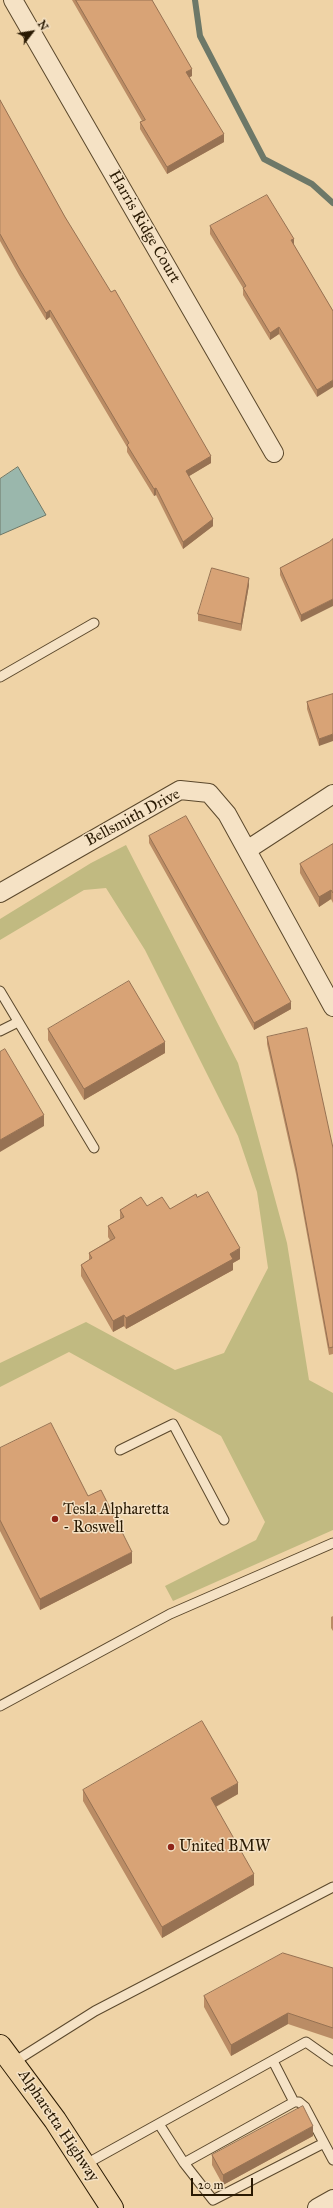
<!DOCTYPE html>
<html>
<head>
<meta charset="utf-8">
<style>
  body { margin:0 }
  #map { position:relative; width:333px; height:2208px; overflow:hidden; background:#efd3a6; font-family:"IM FELL Great Primer",serif }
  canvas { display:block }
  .north { position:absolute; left:12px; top:12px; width:40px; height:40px; -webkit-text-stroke:3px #f5e2c5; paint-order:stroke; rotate:59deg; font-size:11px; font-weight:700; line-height:16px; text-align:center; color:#2a1a03 }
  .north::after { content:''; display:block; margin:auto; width:14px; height:18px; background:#2a1a03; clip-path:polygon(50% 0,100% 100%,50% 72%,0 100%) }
  .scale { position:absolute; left:191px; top:2178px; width:62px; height:18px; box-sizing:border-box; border:2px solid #2a1a03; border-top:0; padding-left:5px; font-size:12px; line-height:14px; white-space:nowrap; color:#2a1a03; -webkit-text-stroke:3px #f5e2c5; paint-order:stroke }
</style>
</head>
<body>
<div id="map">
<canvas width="333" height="2208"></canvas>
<div class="north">N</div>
<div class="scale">20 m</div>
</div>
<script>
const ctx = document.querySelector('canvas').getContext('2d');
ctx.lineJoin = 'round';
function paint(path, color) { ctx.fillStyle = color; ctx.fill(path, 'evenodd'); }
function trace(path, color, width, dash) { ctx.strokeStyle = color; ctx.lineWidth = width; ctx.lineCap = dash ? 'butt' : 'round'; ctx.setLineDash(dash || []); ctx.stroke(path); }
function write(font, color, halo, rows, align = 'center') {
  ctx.font = font + ' "IM FELL Great Primer",serif'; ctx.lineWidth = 3; ctx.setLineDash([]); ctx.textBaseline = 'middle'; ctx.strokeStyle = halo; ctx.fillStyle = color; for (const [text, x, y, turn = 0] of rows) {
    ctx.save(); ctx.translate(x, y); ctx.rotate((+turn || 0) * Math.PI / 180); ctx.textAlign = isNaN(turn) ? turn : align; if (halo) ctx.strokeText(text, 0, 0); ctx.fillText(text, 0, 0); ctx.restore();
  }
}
paint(new Path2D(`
  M 126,845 L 238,1063 L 287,1243 L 309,1380 L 333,1393 L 333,1530 L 173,1601 L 165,1586 L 256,1540 L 265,1522 L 221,1436 L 69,1352 L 0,1387 L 0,1363 L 86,1322 L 175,1370 L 224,1353 L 268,1268 L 257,1192 L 238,1136 L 145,950 L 106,888 L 84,890 L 0,940 L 0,919 L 91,863 Z`), '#c1ba81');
const water = new Path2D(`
  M 18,467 L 46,515 L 0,535 L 0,479 Z`);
paint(water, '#9ab7ac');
trace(water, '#6d7868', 1);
trace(new Path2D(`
  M 195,0 L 200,36 L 264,159 L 312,184 L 333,203`), '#6d7868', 6);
const service = new Path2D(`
  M 0,677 L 94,623
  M 0,991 L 94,1148
  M 0,1031 L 18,1022
  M 120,1450 L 173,1424 L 224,1520
  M 0,1706 L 170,1614 L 333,1543
  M 273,2061 L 294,2102
  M 14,2062 L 95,2011 L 333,1887
  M 159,2124 L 184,2163 L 213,2200 L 324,2143
  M 184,2163 L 294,2102 L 299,2102 L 305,2107 L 333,2160
  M 86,2164 L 306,2042 L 333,2061`);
const minor = new Path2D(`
  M 13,0 L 274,453
  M 247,850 L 333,794
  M 0,893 L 180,790 L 209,793 L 227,814 L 333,1007
  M 317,2208 L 333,2199`);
const trunk = new Path2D(`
  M 0,2046 L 55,2120 L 112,2208`);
trace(service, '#5b482c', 11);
trace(minor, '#5b482c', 20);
trace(trunk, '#2a1a03', 24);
trace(service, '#f5e2c5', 9);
trace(minor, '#f5e2c5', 18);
trace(trunk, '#efd3a6', 22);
paint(new Path2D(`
  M 72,0 L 152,0 L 192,76 L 189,77 L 224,142 L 167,174 L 140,129 L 140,122 L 142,121 Z
  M 0,100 L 65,217 L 211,463 L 189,476 L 213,526 L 183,549 L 156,495 L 154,496 L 127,452 L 127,447 L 50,317 L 46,320 L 19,275 L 0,241 Z
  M 210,226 L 294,245 L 333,311 L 317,397 L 279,334 L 270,340 L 243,295 L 243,288 L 210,234 Z
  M 329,542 L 301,622 L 280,575 L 280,568 Z
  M 249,585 L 241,631 L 198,621 L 198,614 Z
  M 333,694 L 319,746 L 307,709 L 307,702 Z
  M 149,836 L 291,1009 L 254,1030 L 149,843 Z
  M 333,844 L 333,903 L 331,899 L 319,907 L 300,873 L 300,864 Z
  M 48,1029 L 165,1053 L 84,1100 L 48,1040 Z
  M 267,1037 L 333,1148 L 333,1354 L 329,1355 L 296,1174 L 267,1044 Z
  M 147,1206 L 170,1209 L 240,1259 L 233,1263 L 233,1270 L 126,1329 L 124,1326 L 113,1332 L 81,1276 L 81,1265 L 89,1260 L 89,1253 L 110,1240 L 108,1237 L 108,1226 L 120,1220 L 120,1210 Z
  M 0,1448 L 88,1496 L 132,1563 L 40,1610 L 0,1531 Z
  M 333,1616 L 333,1631 L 331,1628 L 331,1617 Z
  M 83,1790 L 238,1794 L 216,1807 L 254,1885 L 162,1938 L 83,1801 Z
  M 333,1968 L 333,2039 L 288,2024 L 231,2056 L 204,2007 L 204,1996 Z
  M 313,2136 L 223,2185 L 212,2165 L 212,2155 Z`), '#ba8c65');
paint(new Path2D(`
  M 192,69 L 192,76 L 186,79 L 186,72 Z
  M 224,134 L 224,142 L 167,174 L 167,167 Z
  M 294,239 L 294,246 L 291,240 Z
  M 50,310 L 50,317 L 46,320 L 46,313 Z
  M 279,327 L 279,334 L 270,340 L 270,333 Z
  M 333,380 L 333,387 L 317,397 L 317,390 Z
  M 211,456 L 211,463 L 186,478 L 186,471 Z
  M 156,488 L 156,495 L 154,496 L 154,489 Z
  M 213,519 L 213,526 L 183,549 L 183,542 Z
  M 249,578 L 249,585 L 241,631 L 241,624 Z
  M 333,599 L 333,606 L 301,622 L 301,615 Z
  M 333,734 L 333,741 L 319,746 L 319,739 Z
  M 331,890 L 331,899 L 319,907 L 319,897 Z
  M 291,1002 L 291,1009 L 254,1030 L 254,1023 Z
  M 165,1042 L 165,1053 L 84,1100 L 84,1089 Z
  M 44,1115 L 44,1126 L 0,1152 L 0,1140 Z
  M 240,1248 L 240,1259 L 233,1263 L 233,1270 L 126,1329 L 126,1318 L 230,1254 Z
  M 124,1315 L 124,1326 L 113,1332 L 113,1321 Z
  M 132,1552 L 132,1563 L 40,1610 L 40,1599 Z
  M 238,1783 L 238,1794 L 211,1809 L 211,1798 Z
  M 254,1874 L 254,1885 L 162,1938 L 162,1927 Z
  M 288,2013 L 288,2024 L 231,2056 L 231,2045 Z
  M 313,2126 L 313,2136 L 223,2185 L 223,2175 Z`), '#977253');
const building = new Path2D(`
  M 76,0 L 152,0 L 192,69 L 186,72 L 224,134 L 167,167 L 140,122 L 145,120 Z
  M 0,100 L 65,217 L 111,292 L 115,290 L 211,456 L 186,471 L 213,519 L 183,542 L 156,488 L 154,489 L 127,445 L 129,443 L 50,310 L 46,313 L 19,268 L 0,234 Z
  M 267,195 L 294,239 L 291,240 L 333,311 L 333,380 L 317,390 L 279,327 L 270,333 L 243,288 L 246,286 L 210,226 Z
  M 333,539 L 333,599 L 301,615 L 280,568 L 329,542 Z
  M 212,568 L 249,578 L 241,624 L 198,614 Z
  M 333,694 L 333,734 L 319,739 L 307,702 Z
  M 186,816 L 291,1002 L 254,1023 L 149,836 Z
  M 333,844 L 333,893 L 331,890 L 319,897 L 300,864 Z
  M 129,981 L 165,1042 L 84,1089 L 48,1029 Z
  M 307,1028 L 333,1148 L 333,1347 L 329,1348 L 296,1167 L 267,1037 Z
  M 5,1049 L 44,1115 L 0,1140 L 0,1052 Z
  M 208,1192 L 240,1248 L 230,1254 L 233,1259 L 126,1318 L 124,1315 L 113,1321 L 81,1265 L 92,1258 L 89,1253 L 115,1238 L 108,1226 L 124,1217 L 120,1210 L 141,1197 L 147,1206 L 162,1197 L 170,1209 L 196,1194 L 197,1197 Z
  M 51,1423 L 88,1496 L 101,1490 L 132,1552 L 40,1599 L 0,1520 L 0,1448 Z
  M 202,1721 L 238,1783 L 211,1798 L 254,1874 L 162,1927 L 83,1790 Z
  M 283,1953 L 333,1968 L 333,2028 L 288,2013 L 231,2045 L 204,1996 Z
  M 303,2106 L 313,2126 L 223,2175 L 212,2155 Z`);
paint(building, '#d8a376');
trace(building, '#977253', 1);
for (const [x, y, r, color] of [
  [55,1519,4,"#8f2418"],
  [171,1847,4,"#8f2418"]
]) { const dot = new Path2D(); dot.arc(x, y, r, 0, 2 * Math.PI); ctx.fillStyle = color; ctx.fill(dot); trace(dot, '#f5e2c5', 1.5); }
write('16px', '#2a1a03', '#f5e2c5', [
  ["Harris Ridge Court",144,227,60],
  ["Bellsmith Drive",133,818,-28],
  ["Alpharetta Highway",58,2126,56]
]);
write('16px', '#2a1a03', '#f5e2c5', [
  ["Tesla Alpharetta",63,1510],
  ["- Roswell",63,1528],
  ["United BMW",179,1847]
], 'left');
</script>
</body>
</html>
